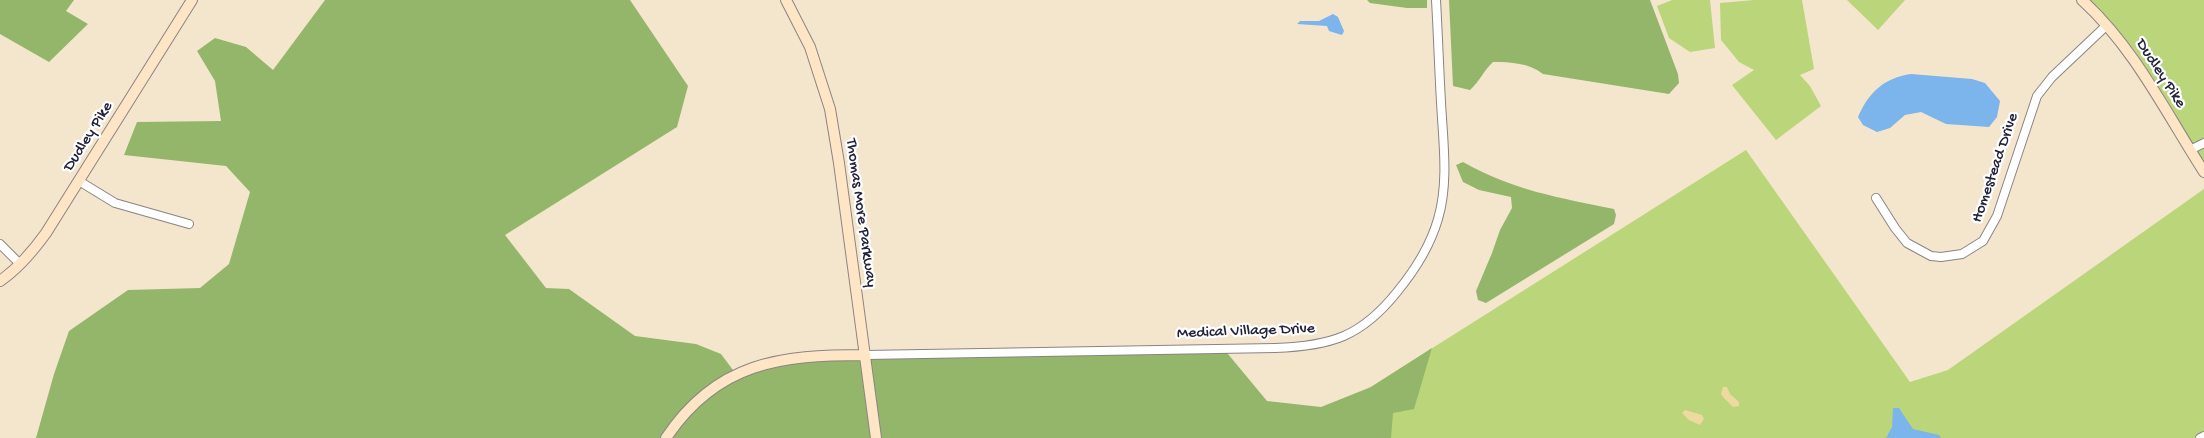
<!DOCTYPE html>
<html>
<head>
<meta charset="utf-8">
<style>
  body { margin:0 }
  canvas { display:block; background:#f4e5cd }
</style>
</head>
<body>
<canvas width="2204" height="438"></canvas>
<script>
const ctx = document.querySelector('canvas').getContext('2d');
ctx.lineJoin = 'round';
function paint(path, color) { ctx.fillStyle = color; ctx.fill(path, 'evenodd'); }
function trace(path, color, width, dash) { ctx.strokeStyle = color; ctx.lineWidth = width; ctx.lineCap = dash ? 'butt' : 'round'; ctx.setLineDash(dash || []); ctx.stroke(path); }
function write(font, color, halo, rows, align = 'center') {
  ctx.font = font + ' "Gochi Hand",sans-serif'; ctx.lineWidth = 4.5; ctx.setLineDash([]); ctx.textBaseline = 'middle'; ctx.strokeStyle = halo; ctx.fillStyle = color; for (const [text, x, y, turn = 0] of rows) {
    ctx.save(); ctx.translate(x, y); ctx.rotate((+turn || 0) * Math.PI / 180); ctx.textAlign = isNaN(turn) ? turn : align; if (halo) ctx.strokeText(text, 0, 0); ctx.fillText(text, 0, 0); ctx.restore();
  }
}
paint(new Path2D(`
  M 1672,0 L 1710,0 L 1715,48 L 1690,52 L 1669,38 L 1657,6 Z
  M 1754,0 L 1802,0 L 1814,69 L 1800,75 L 1810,86 L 1821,106 L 1776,140 L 1732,85 L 1754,70 L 1739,62 L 1721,40 L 1720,3 Z
  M 1847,0 L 1905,0 L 1878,30 Z
  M 2082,0 L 2204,0 L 2204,172 L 2145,78 Z
  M 1746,150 L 1910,382 L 1948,370 L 2204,189 L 2204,438 L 1290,438 Z`), '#bbd57b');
paint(new Path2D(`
  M 0,0 L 74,0 L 66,11 L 88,24 L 49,62 L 0,34 Z
  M 325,0 L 630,0 L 688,86 L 677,127 L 505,235 L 546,288 L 569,289 L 635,336 L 696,344 L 721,354 L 736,374 L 776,360 L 1223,348 L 1267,401 L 1321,407 L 1371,387 L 1432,348 L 1414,409 L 1393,413 L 1391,438 L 36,438 L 54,374 L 69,331 L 128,290 L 200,288 L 229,264 L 250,192 L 226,166 L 124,155 L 137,122 L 221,121 L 215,81 L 197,51 L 215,38 L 246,47 L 273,70 Z
  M 1367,0 L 1427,0 L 1427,8 L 1407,8 L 1370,3 Z
  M 1449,0 L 1650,0 L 1678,74 L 1679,83 L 1669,94 L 1543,74 C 1529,63 1511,62 1493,62 C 1484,70 1480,81 1470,90 L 1453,86 Z
  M 1463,162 C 1512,190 1560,198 1614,209 L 1616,215 L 1614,224 L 1486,303 L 1478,300 L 1476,291 L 1492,253 L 1500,230 L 1512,208 L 1511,197 L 1479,190 L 1463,182 L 1456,165 Z`), '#94b66b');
paint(new Path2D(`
  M 1723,387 L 1727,387 L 1730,394 L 1739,402 L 1739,406 L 1733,407 L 1724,398 L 1721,394 Z
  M 1685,410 L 1702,415 L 1704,419 L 1700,425 L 1689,420 L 1682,413 Z`), '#eeda9e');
paint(new Path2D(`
  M 1333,14 L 1338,17 L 1344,31 L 1342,35 L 1329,31 L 1327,26 L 1297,24 L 1300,21 L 1319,21 Z
  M 1911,74 L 1972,79 L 1985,83 L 2000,101 L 1997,117 L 1989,127 L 1946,124 L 1921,112 L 1905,115 L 1890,128 L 1877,132 L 1863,125 L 1858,117 C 1869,92 1884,78 1911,74 Z
  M 1893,408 L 1899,408 L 1913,429 L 1939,435 L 1941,438 L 1886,438 L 1892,427 Z`), '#7cb4ec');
const street = new Path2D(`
  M 2190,150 L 2204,143
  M 79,181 L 115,203 L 189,224
  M 1876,198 L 1895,228 L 1907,243 L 1931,256 L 1941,257 L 1962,254 L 1983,241 L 1997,216 L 2037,96 L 2052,77 L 2107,25
  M 0,244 L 20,264
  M 865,355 L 1275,348 C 1331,346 1361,337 1397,292 C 1415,270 1430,247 1438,219 C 1449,182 1443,141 1441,102 C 1439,68 1438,34 1436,0
  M 2200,438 L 2204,436`);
const secondary = new Path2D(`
  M 786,0 L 810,47 L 830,109 L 839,163 L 876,438
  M 2082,0 C 2134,47 2166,113 2204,172
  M 0,281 C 19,268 33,251 46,233 L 192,0
  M 666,438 C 717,362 780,355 865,355`);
trace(street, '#8b8484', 10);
trace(secondary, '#8b8484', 12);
trace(street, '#fff', 8);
trace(secondary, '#fde5c5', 10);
write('16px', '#22223b', '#fff', [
  ["Dudley Pike",2160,74,57],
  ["Dudley Pike",89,137,-58],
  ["Homestead Drive",1996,168,-71],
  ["Thomas More Parkway",860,213,82],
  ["Medical Village Drive",1246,332,-2]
]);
</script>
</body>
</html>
